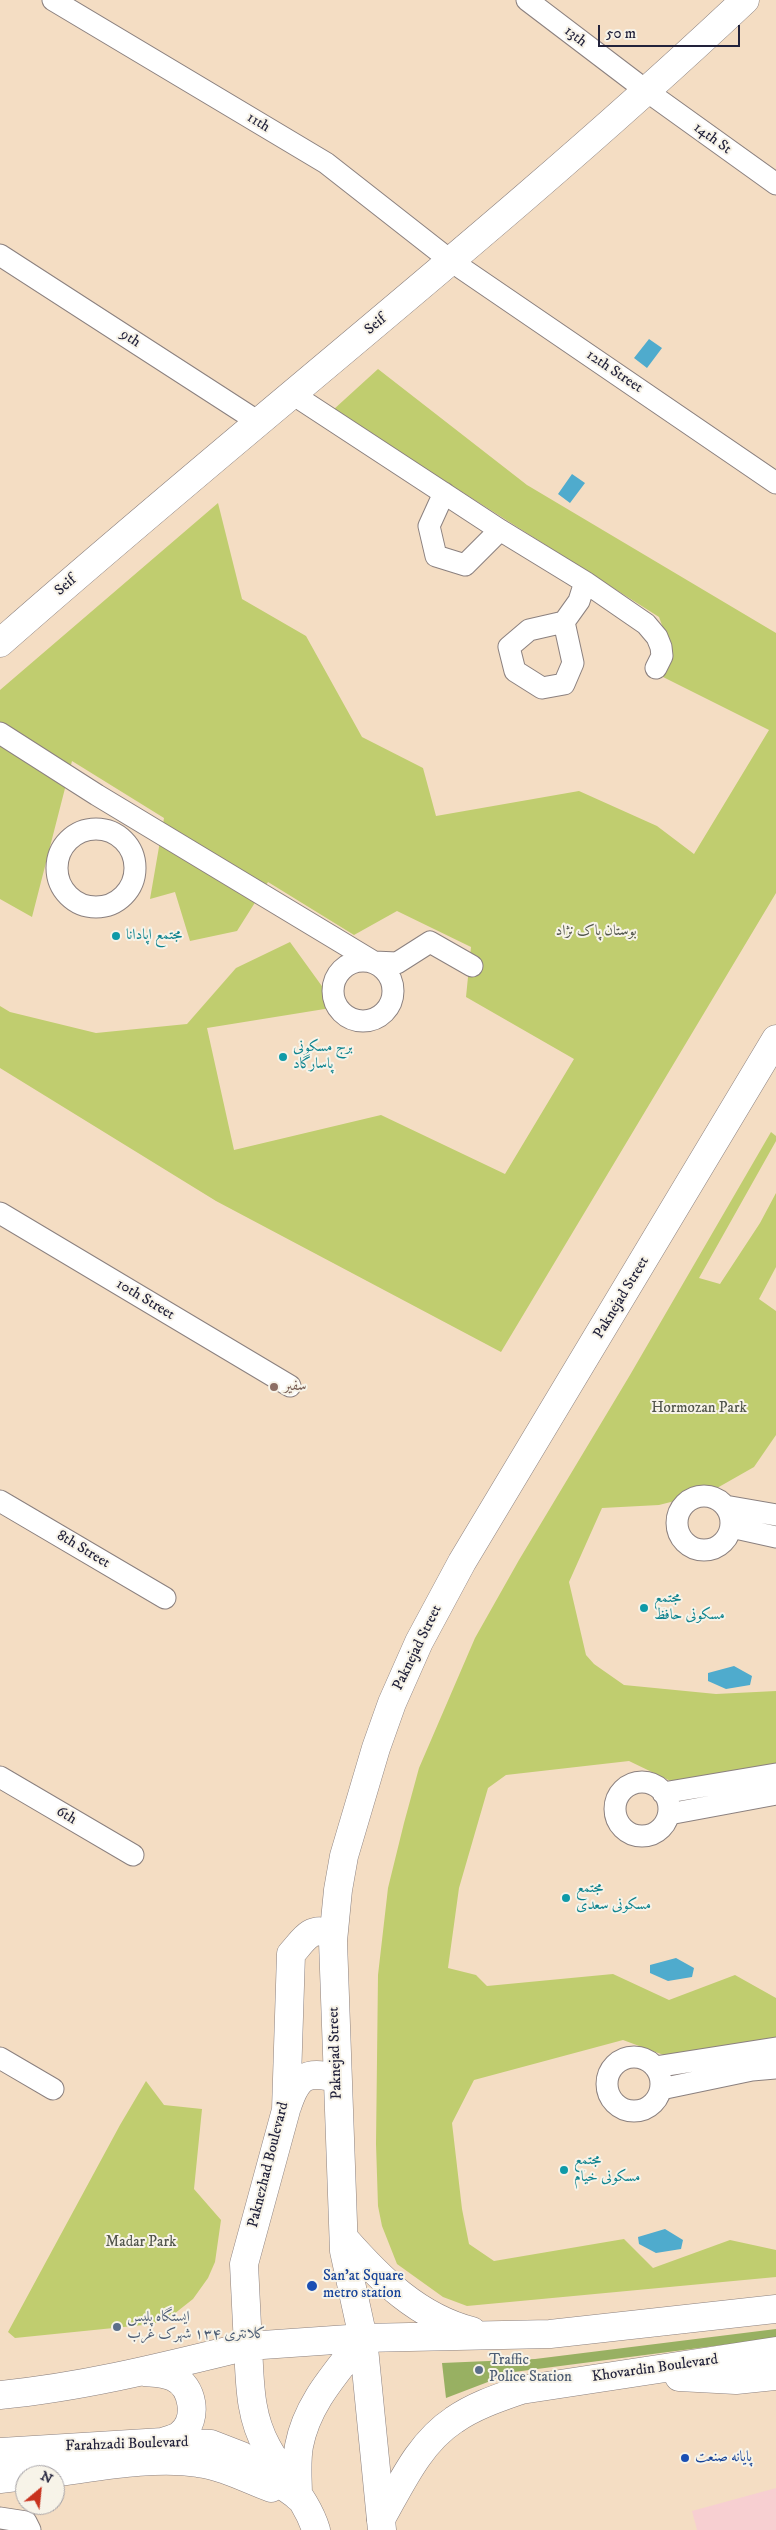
<!DOCTYPE html>
<html>
<head>
<meta charset="utf-8">
<style>
  body { margin:0 }
  #map { position:relative; width:776px; height:2530px; overflow:hidden; background:#f4ddc3; font-family:"IM FELL DW Pica",serif }
  canvas { display:block }
  .north { position:absolute; left:15px; top:2465px; width:50px; height:50px; box-sizing:border-box; background:#f7f3e8; border:1px solid #a29fa3; border-radius:50%; rotate:28deg; font-size:14px; font-weight:700; line-height:20px; text-align:center; color:#22223b }
  .north::after { content:''; display:block; margin:auto; width:18px; height:22px; background:#c8321e; clip-path:polygon(50% 0,100% 100%,50% 72%,0 100%) }
  .scale { position:absolute; left:598px; top:25px; width:142px; height:22px; box-sizing:border-box; border:2px solid #22223b; border-top:0; padding-left:6px; font-size:15px; line-height:18px; white-space:nowrap; color:#22223b; -webkit-text-stroke:4px #f7f3e8; paint-order:stroke }
</style>
</head>
<body>
<div id="map">
<canvas width="776" height="2530"></canvas>
<div class="north">N</div>
<div class="scale">50 m</div>
</div>
<script>
const ctx = document.querySelector('canvas').getContext('2d');
ctx.lineJoin = 'round';
function paint(path, color) { ctx.fillStyle = color; ctx.fill(path, 'evenodd'); }
function trace(path, color, width, dash) { ctx.strokeStyle = color; ctx.lineWidth = width; ctx.lineCap = dash ? 'butt' : 'round'; ctx.setLineDash(dash || []); ctx.stroke(path); }
function write(font, color, halo, rows, align = 'center') {
  ctx.font = font + ' "IM FELL DW Pica",Amiri,serif'; ctx.lineWidth = 4; ctx.setLineDash([]); ctx.textBaseline = 'middle'; ctx.strokeStyle = halo; ctx.fillStyle = color; for (const [text, x, y, turn = 0] of rows) {
    ctx.save(); ctx.translate(x, y); ctx.rotate((+turn || 0) * Math.PI / 180); ctx.textAlign = isNaN(turn) ? turn : align; if (halo) ctx.strokeText(text, 0, 0); ctx.fillText(text, 0, 0); ctx.restore();
  }
}
paint(new Path2D(`
  M 776,2488 L 776,2530 L 697,2530 L 692,2511 Z`), '#f7cfd1');
paint(new Path2D(`
  M 378,369 L 527,485 L 776,633 L 776,893 L 501,1352 L 216,1201 L 0,1068 L 0,1006 L 10,1012 L 96,1033 L 187,1024 L 236,968 L 290,942 L 337,1007 L 207,1028 L 234,1150 L 381,1115 L 505,1174 L 574,1059 L 466,997 L 471,947 L 397,911 L 354,935 L 268,882 L 237,931 L 190,941 L 175,892 L 150,899 L 164,818 L 72,761 L 32,917 L 0,899 L 0,690 L 218,503 L 242,599 L 306,636 L 362,737 L 423,768 L 436,816 L 579,791 L 657,826 L 694,854 L 769,730 L 663,677 L 669,644 L 659,617 L 333,410 Z
  M 771,1132 L 776,1136 L 776,1141 L 699,1278 L 720,1284 L 760,1223 L 776,1193 L 776,1267 L 759,1299 L 776,1311 L 776,1435 L 754,1467 L 710,1492 L 659,1505 L 602,1508 L 569,1582 L 586,1655 L 594,1664 L 624,1685 L 716,1694 L 776,1691 L 776,1775 L 683,1787 L 629,1761 L 506,1775 L 488,1788 L 459,1888 L 448,1968 L 476,1975 L 487,1986 L 613,1974 L 669,2000 L 735,1975 L 776,1998 L 776,2063 L 696,2067 L 623,2040 L 474,2080 L 452,2123 L 462,2209 L 469,2244 L 494,2261 L 624,2239 L 653,2268 L 730,2240 L 776,2250 L 776,2277 L 467,2306 L 443,2297 L 397,2264 L 382,2226 L 378,2206 L 376,2144 L 378,1975 L 388,1888 L 404,1823 L 419,1768 L 475,1638 L 519,1560 L 630,1375 Z
  M 146,2081 L 164,2105 L 202,2109 L 194,2189 L 221,2220 L 215,2262 L 208,2278 L 193,2299 L 174,2314 L 153,2324 L 15,2338 L 8,2332 L 120,2125 Z`), '#c0cd6f');
paint(new Path2D(`
  M 776,2329 L 776,2338 L 514,2372 L 446,2398 L 442,2363 L 535,2359 Z`), '#98b062');
paint(new Path2D(`
  M 649,339 L 662,348 L 647,368 L 634,358 Z
  M 572,474 L 585,483 L 570,503 L 558,494 Z
  M 734,1666 L 752,1676 L 750,1685 L 726,1689 L 708,1681 L 708,1673 Z
  M 676,1958 L 694,1968 L 692,1977 L 668,1981 L 650,1973 L 650,1965 Z
  M 665,2229 L 683,2240 L 681,2249 L 656,2253 L 639,2244 L 638,2237 Z`), '#4fabcd');
const minor = new Path2D(`
  M 53,0 L 326,163 L 451,261 L 776,483
  M 527,0 L 648,92 L 776,184
  M 0,255 L 260,423
  M 294,395 L 500,530 L 585,582 L 646,624 L 657,637 L 661,647 L 662,656 L 656,668
  M 444,493 L 429,526 L 436,556 L 465,565 L 500,530
  M 564,622 L 573,663 L 564,684 L 542,688 L 515,671 L 509,647 L 529,630 L 564,622 L 579,601 L 585,582
  M 0,733 L 97,795 L 374,962 L 397,963 L 430,942 L 472,966
  M57 868a39 39 0 1 1 78 0a39 39 0 1 1-78 0Z
  M333 991a30 30 0 1 1 60 0a30 30 0 1 1-60 0Z
  M 0,1213 L 290,1386
  M677 1523a27 27 0 1 1 54 0a27 27 0 1 1-54 0Z
  M 0,1501 L 165,1598
  M 725,1506 L 776,1515
  M 731,1527 L 776,1537
  M 0,1777 L 133,1855
  M615 1809a27 27 0 1 1 54 0a27 27 0 1 1-54 0Z
  M 663,1793 L 776,1774
  M 669,1814 L 776,1794
  M607 2084a27 27 0 1 1 54 0a27 27 0 1 1-54 0Z
  M 0,2058 L 53,2089
  M 655,2067 L 776,2048
  M 661,2089 L 752,2070 L 776,2068
  M 0,2518 L 26,2522 L 30,2530`);
const tertiary = new Path2D(`
  M 0,643 C 246,426 506,225 745,0`);
const secondary = new Path2D(`
  M 776,1039 L 462,1562 L 419,1642 L 392,1703 L 376,1748 L 344,1856 L 338,1890 L 333,1941 L 344,2251 L 363,2338 L 550,2334 L 776,2309
  M 287,2107 C 297,2077 305,2070 336,2078
  M 344,2238 C 380,2279 418,2317 472,2331
  M 145,2372 C 154,2373 164,2373 173,2377 C 193,2386 199,2419 181,2434 C 177,2438 168,2440 163,2442
  M 679,2377 L 736,2380 L 776,2376
  M 0,2395 C 84,2387 166,2366 248,2346 L 244,2264 L 286,2110 L 291,1954 C 303,1941 310,1926 328,1933 L 333,1941
  M 0,2452 L 163,2442 L 211,2444 L 242,2456 L 296,2495
  M 34,2475 C 84,2470 149,2455 198,2463 C 223,2466 247,2479 271,2488
  M 0,2479 L 25,2476
  M 381,2519 C 401,2484 419,2443 454,2420 C 474,2406 498,2398 521,2390 L 776,2351`);
const trunk = new Path2D(`
  M 363,2338 L 382,2530
  M 298,2497 C 298,2481 296,2462 299,2446 C 307,2403 337,2372 363,2338
  M 316,2530 C 307,2500 282,2475 267,2447 C 249,2415 250,2381 248,2346 L 363,2338`);
trace(minor, '#8b807f', 23);
trace(tertiary, '#8b807f', 29);
trace(secondary, '#8b807f', 29);
trace(trunk, '#8b807f', 29);
trace(minor, '#fff', 21);
trace(tertiary, '#fff', 28);
trace(secondary, '#fff', 28);
trace(trunk, '#fff', 28);
for (const [x, y, r, color] of [
  [116,936,5,"#0f9aa8"],
  [283,1057,5,"#0f9aa8"],
  [274,1387,5,"#8d6e63"],
  [644,1608,5,"#0f9aa8"],
  [566,1898,5,"#0f9aa8"],
  [564,2170,5,"#0f9aa8"],
  [312,2286,6,"#1a4fb4"],
  [117,2327,5,"#5c6f8a"],
  [479,2370,5,"#5c6f8a"],
  [685,2458,5,"#1a4fb4"]
]) { const dot = new Path2D(); dot.arc(x, y, r, 0, 2 * Math.PI); ctx.fillStyle = color; ctx.fill(dot); trace(dot, '#f7f3e8', 2); }
write('15px', '#22223b', '#f7f3e8', [
  ["13th",575,37,37],
  ["11th",258,123,31],
  ["14th St",712,139,36],
  ["Seif",376,325,-40],
  ["9th",130,339,33],
  ["12th Street",614,372,34],
  ["Seif",66,586,-41],
  ["Paknejad Street",622,1298,-59],
  ["10th Street",145,1300,31],
  ["8th Street",83,1550,31],
  ["Paknejad Street",418,1648,-64],
  ["6th",66,1816,31],
  ["Paknejad Street",336,2053,-92],
  ["Paknezhad Boulevard",269,2165,-76],
  ["Khovardin Boulevard",655,2369,-8],
  ["Farahzadi Boulevard",127,2445,-2]
]);
write('15px', '#51554b', '#f7f3e8', [
  ["بوستان پاک نژاد",596,932],
  ["Hormozan Park",699,1409],
  ["Madar Park",141,2243]
]);
write('15px', '#0d838f', '#f7f3e8', [
  ["مجتمع اپادانا",126,936],
  ["برج مسکونی",293,1048],
  ["پاسارگاد",293,1065],
  ["مجتمع",654,1599],
  ["مسکونی حافظ",654,1616],
  ["مجتمع",576,1889],
  ["مسکونی سعدی",576,1906],
  ["مجتمع",574,2161],
  ["مسکونی خیام",574,2178]
], 'left');
write('15px', '#785e54', '#f7f3e8', [
  ["سفیر",284,1387]
], 'left');
write('15px', '#164399', '#f7f3e8', [
  ["San'at Square",323,2277],
  ["metro station",323,2294],
  ["پایانه صنعت",695,2458]
], 'left');
write('15px', '#4e5e75', '#f7f3e8', [
  ["ایستگاه پلیس",127,2318],
  ["کلانتری ۱۳۴ شهرک غرب",127,2335],
  ["Traffic",489,2361],
  ["Police Station",489,2378]
], 'left');
</script>
</body>
</html>
